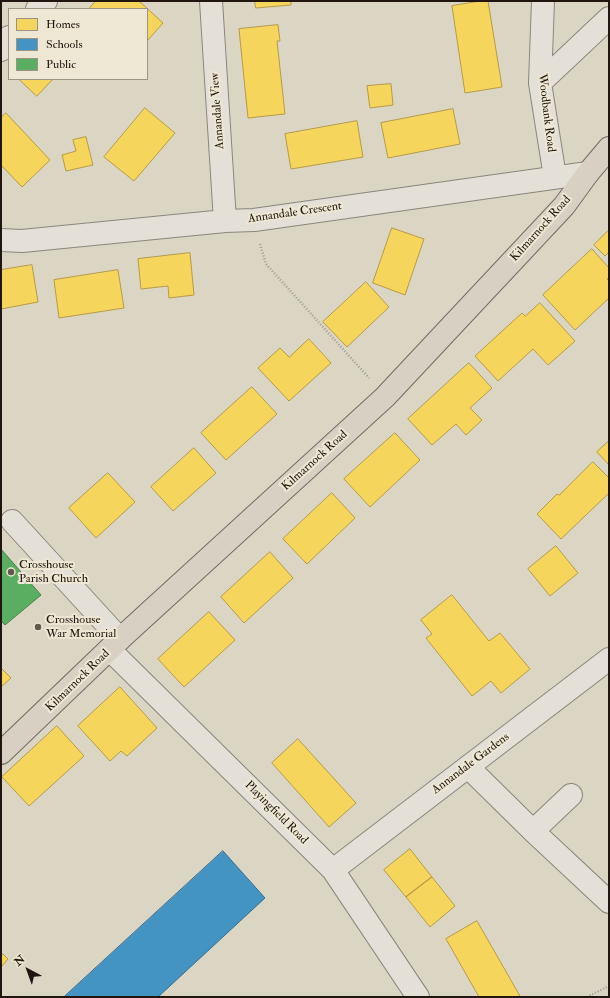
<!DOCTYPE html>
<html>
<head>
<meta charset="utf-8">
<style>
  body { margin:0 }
  #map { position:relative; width:610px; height:998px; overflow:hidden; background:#dbd5c4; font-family:"IM FELL Double Pica",serif }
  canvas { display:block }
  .frame { position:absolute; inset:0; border:2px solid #20150f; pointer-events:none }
  .legend { position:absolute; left:8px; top:8px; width:140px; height:72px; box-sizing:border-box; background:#ede7d3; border:1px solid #9b9385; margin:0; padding:5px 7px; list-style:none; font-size:12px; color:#20150f }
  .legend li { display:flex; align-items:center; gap:8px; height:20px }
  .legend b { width:20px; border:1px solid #9b9385 }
  .north { position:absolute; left:8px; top:950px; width:40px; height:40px; -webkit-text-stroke:3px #ede7d3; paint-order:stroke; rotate:319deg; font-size:11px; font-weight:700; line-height:16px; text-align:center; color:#20150f }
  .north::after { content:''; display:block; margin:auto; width:14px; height:18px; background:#20150f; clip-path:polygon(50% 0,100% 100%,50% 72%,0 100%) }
</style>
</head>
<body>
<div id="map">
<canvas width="610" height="998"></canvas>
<div class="frame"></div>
<ul class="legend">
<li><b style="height:11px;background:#f6d55c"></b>Homes</li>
<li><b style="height:11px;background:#4393c3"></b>Schools</li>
<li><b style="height:11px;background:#5aae61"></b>Public</li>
</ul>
<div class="north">N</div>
</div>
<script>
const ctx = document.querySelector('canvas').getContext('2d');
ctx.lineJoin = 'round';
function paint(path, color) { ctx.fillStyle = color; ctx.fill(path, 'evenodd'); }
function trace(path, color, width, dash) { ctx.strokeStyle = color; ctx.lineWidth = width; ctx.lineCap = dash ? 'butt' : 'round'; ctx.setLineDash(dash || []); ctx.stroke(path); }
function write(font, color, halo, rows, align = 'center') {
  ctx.font = font + ' "IM FELL Double Pica",serif'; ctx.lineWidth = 4; ctx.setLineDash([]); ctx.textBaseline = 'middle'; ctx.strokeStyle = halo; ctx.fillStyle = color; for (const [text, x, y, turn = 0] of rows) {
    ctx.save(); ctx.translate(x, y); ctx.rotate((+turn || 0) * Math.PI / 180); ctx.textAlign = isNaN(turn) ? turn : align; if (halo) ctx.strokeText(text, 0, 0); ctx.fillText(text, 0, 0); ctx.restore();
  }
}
const homes = new Path2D(`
  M 96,1 L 139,1 L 163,23 L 147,41 L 147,9 L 89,9 Z
  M 255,1 L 291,1 L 291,5 L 256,8 Z
  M 481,1 L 488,1 L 502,87 L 465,93 L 452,6 Z
  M 278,25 L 280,41 L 277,41 L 285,114 L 248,118 L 239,29 Z
  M 19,79 L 53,79 L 37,96 Z
  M 391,84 L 393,105 L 370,108 L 367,86 Z
  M 145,108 L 175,133 L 134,181 L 104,157 Z
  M 453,109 L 460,144 L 388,158 L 381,123 Z
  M 6,113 L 50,160 L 22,187 L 1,165 L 1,118 Z
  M 357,121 L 363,157 L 291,169 L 285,134 Z
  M 86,137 L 93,165 L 66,171 L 62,155 L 76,151 L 73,140 Z
  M 392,228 L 424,239 L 405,295 L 373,283 Z
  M 609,230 L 609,254 L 608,253 L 605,256 L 594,245 Z
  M 592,249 L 609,268 L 609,278 L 607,279 L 609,281 L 609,298 L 575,330 L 543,295 Z
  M 190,253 L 194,295 L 169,298 L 168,286 L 141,289 L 138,259 Z
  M 32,265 L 38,302 L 1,309 L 1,270 Z
  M 118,270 L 124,308 L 59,318 L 54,280 Z
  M 366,282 L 389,307 L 347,347 L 323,322 Z
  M 540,303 L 575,341 L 548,365 L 533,349 L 498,381 L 475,356 L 522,313 L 525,316 Z
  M 309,339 L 331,363 L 289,401 L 258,368 L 280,348 L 289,357 Z
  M 469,363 L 492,388 L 470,408 L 482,420 L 466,435 L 456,424 L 432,445 L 408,419 Z
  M 252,387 L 277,414 L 226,460 L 201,433 Z
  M 395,433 L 420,460 L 370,507 L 344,479 Z
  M 609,441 L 609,465 L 597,452 Z
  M 194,448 L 216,473 L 173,511 L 151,487 Z
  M 593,462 L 609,478 L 609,493 L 561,539 L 537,514 L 557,494 L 559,495 Z
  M 108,473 L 135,502 L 96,538 L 69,508 Z
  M 332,493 L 355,518 L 307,564 L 283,539 Z
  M 556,546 L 578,573 L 550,596 L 528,569 Z
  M 270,552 L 293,578 L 244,623 L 221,597 Z
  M 452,595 L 489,641 L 500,633 L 530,669 L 501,693 L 491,681 L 472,696 L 426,638 L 432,634 L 421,620 Z
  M 209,612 L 235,640 L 184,687 L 158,659 Z
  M 1,668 L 11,678 L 1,687 Z
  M 120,687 L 157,728 L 127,756 L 121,751 L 110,761 L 78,726 Z
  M 57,726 L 84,756 L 29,806 L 2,777 Z
  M 298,739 L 356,803 L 329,827 L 272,763 Z
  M 410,849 L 432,877 L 406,897 L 384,870 Z
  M 432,877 L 455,906 L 430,927 L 406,897 Z
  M 477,921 L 520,996 L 518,997 L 479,997 L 446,939 Z
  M 3,954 L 8,959 L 1,967 L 1,956 Z`);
paint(homes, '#f6d55c');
trace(homes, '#b69b45', 1);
const schools = new Path2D(`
  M 223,851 L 265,898 L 158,997 L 64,997 Z`);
paint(schools, '#4393c3');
trace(schools, '#386d8d', 1);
const public = new Path2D(`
  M 1,549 L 41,595 L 5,625 L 1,621 Z`);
paint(public, '#5aae61');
trace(public, '#498048', 1);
const minor = new Path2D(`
  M 211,1 L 225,221
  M 543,1 L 540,83 L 555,177
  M 37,9 L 46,1
  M 1,50 L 9,37
  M 540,83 L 609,18
  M 1,240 L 22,241 L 225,221 L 254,220 L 588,173
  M 12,521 L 120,639
  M 110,650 L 333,870 L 418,997
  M 468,767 L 533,831 L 609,902
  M 533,831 L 571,795
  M 333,870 L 609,659`);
const major = new Path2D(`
  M 1,753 L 120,639 L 385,397 L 564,206 L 588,173 L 609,148`);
trace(minor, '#8b867c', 24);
trace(major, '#716c64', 24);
trace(new Path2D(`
  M 260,244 L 266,264 L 369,378
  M 587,997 L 609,986`), '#9f9b94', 2.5, [1, 2]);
trace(minor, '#e4e0d8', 22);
trace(major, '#d8d1c3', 22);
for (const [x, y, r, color] of [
  [11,572,4,"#61584e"],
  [38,627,4,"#61584e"]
]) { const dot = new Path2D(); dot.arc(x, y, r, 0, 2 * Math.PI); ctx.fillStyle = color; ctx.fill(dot); trace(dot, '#ede7d3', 1.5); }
write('12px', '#20150f', '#ede7d3', [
  ["Annandale View",218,111,-94],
  ["Woodbank Road",546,113,83],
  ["Annandale Crescent",295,213,-8],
  ["Kilmarnock Road",541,229,-48],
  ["Kilmarnock Road",315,461,-42],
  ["Kilmarnock Road",78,681,-44],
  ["Annandale Gardens",471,764,-37],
  ["Playingfield Road",276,813,45]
]);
write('12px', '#20150f', '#ede7d3', [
  ["Crosshouse",19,565],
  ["Parish Church",19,579],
  ["Crosshouse",46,620],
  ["War Memorial",46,634]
], 'left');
</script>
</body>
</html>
